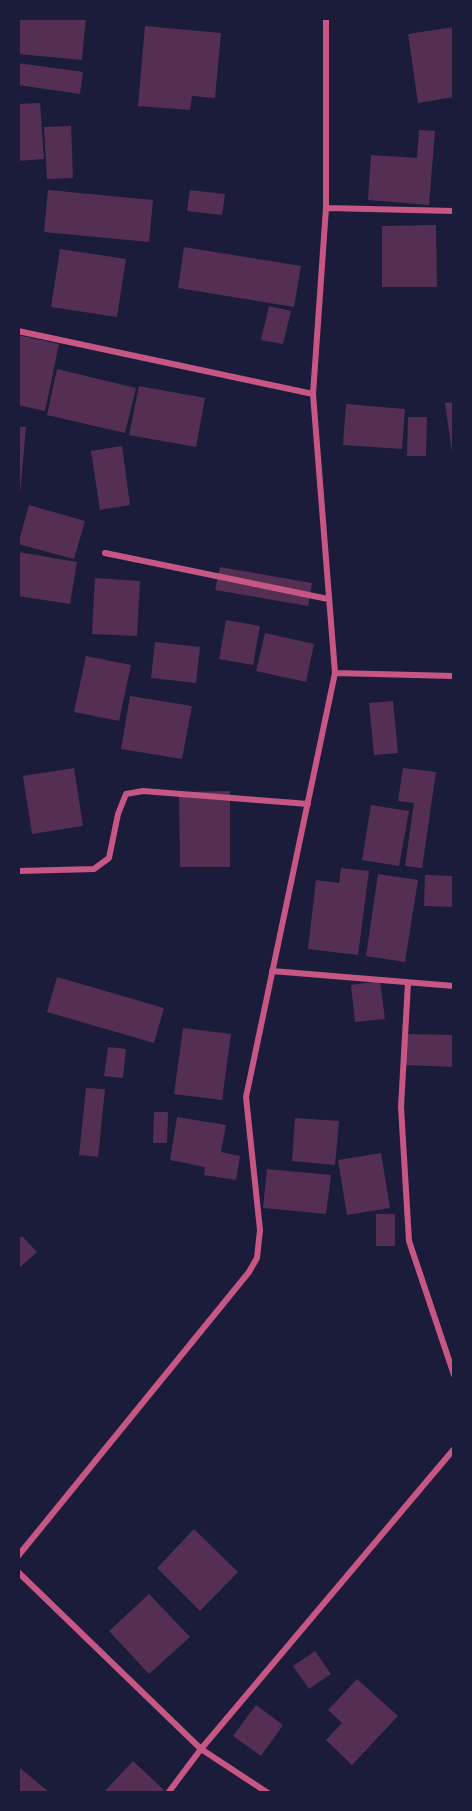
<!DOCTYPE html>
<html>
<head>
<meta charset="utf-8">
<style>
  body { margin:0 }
  #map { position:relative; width:472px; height:1811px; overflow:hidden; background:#1b1b3a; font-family:"Noto Sans",sans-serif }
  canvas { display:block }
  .frame { position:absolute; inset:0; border:20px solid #1b1b3a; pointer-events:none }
</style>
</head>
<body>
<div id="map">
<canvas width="472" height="1811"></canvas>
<div class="frame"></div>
</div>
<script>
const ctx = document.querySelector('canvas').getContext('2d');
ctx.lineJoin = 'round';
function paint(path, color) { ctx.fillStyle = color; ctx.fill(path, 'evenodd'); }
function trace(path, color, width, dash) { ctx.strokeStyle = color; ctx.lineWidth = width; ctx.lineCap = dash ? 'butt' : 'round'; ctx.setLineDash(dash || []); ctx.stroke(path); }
paint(new Path2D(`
  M 18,18 L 86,18 L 82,60 L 18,54 Z
  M 145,26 L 221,33 L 215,98 L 192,96 L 190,110 L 138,106 Z
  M 454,27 L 454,97 L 418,103 L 408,34 Z
  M 18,63 L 83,72 L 80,94 L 18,85 Z
  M 40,103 L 44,159 L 18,161 L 18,104 Z
  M 71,126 L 73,178 L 47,179 L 44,127 Z
  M 419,130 L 435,131 L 429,205 L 368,200 L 371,155 L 417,158 Z
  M 48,190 L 153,200 L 149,242 L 44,232 Z
  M 190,190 L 225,194 L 222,215 L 187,211 Z
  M 436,225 L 437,287 L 382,287 L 382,226 Z
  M 184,247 L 301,266 L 294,307 L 178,288 Z
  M 60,249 L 126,259 L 117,317 L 51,307 Z
  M 269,306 L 291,311 L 283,344 L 261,340 Z
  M 18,335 L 59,344 L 45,411 L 18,405 Z
  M 57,369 L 136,388 L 125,433 L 47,415 Z
  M 139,386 L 205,398 L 196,447 L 129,435 Z
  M 454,402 L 454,452 L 452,452 L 445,403 Z
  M 346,404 L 405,409 L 402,449 L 343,445 Z
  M 408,417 L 427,417 L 426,456 L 407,456 Z
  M 18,426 L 26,427 L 20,494 L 18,494 Z
  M 122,446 L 130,505 L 100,510 L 91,451 Z
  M 29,505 L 85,521 L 74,559 L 18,544 Z
  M 18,552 L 77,562 L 70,604 L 18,596 Z
  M 220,567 L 312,583 L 308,606 L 215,590 Z
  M 95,578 L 140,581 L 137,636 L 92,634 Z
  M 226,620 L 260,626 L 253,665 L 219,659 Z
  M 265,633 L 314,644 L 306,682 L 256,671 Z
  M 155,642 L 200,647 L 196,683 L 151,678 Z
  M 86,656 L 131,665 L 119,721 L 74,712 Z
  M 130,696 L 192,706 L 182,759 L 121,749 Z
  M 393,701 L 398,753 L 374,755 L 369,703 Z
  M 74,768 L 83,826 L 32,834 L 23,776 Z
  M 403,768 L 436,772 L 422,868 L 405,866 L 414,803 L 398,801 Z
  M 230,791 L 230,867 L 180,867 L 179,792 Z
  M 371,805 L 409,811 L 399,866 L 362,860 Z
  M 341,868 L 369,871 L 358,955 L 308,949 L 316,880 L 339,883 Z
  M 378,874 L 418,880 L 405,962 L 366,956 Z
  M 425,875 L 454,876 L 454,907 L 424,906 Z
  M 57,977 L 164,1008 L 154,1043 L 47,1012 Z
  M 380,981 L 385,1019 L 355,1022 L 351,985 Z
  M 183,1028 L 231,1034 L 222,1100 L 174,1094 Z
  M 406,1034 L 454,1035 L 454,1067 L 405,1065 Z
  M 108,1047 L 126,1049 L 123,1078 L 104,1076 Z
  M 86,1088 L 105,1089 L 98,1157 L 79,1155 Z
  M 154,1112 L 168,1112 L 167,1143 L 153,1143 Z
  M 177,1117 L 226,1125 L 221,1152 L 240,1156 L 236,1180 L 204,1175 L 205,1167 L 170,1160 Z
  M 295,1118 L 339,1121 L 335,1165 L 292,1161 Z
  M 381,1153 L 390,1208 L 347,1215 L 338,1160 Z
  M 267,1169 L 331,1175 L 326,1214 L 263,1208 Z
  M 376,1214 L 395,1214 L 395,1246 L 376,1246 Z
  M 22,1236 L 37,1252 L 18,1269 L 18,1239 Z
  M 194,1529 L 238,1572 L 200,1611 L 157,1568 Z
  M 149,1594 L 190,1637 L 149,1674 L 109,1631 Z
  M 315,1651 L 331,1674 L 309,1689 L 293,1666 Z
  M 357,1679 L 398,1716 L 352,1765 L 326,1740 L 342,1723 L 328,1710 Z
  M 256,1705 L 283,1725 L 261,1756 L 233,1736 Z
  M 133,1761 L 164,1790 L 160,1793 L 103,1793 Z
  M 20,1768 L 50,1793 L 18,1793 L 18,1771 Z`), '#542f53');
trace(new Path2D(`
  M 326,208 L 454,211
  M 18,331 L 313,394
  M 105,553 L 328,599
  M 335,673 L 454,676
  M 18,871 L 94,869 L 109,858 L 118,814 L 126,794 L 143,791 L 308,804
  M 272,971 L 454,986
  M 408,983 L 401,1107 L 409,1241 L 454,1375
  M 18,1556 L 249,1272 L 257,1258 L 260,1230 L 246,1097 L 335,673 L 313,394 L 326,208 L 326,18
  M 18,1572 L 201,1749 L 268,1793
  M 168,1793 L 201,1749 L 454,1449`), '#c65784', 6);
</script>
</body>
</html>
